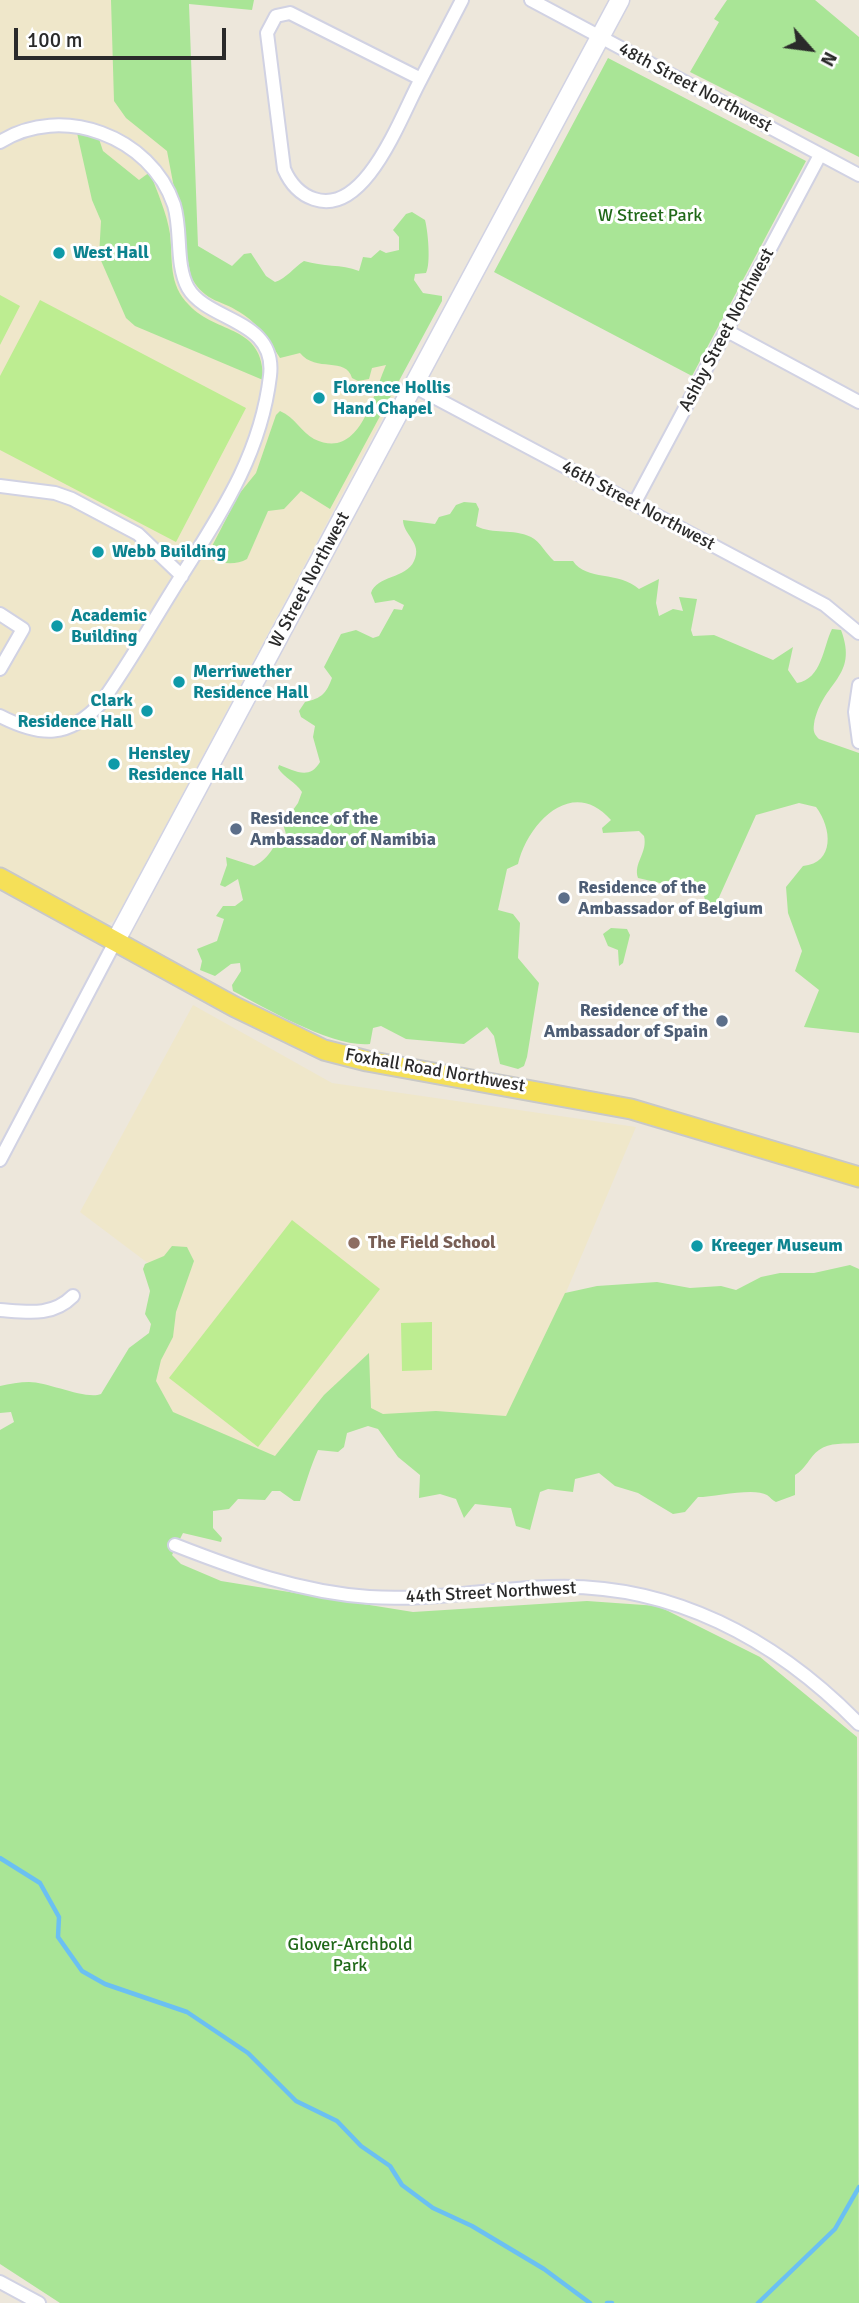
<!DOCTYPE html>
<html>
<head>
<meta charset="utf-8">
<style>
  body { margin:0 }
  #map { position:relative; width:859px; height:2303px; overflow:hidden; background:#ede7db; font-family:Signika,sans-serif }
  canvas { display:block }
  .north { position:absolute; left:775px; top:14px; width:70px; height:70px; -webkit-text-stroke:5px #fff; paint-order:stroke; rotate:118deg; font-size:19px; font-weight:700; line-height:28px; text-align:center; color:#2a2a2a }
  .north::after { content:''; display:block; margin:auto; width:24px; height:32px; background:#2a2a2a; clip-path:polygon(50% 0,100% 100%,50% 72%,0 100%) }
  .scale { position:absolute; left:14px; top:28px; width:212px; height:32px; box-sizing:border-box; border:4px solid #2a2a2a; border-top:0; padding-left:9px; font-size:21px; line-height:24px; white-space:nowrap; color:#2a2a2a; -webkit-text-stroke:5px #fff; paint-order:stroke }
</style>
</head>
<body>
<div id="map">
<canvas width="859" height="2303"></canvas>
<div class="north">N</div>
<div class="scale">100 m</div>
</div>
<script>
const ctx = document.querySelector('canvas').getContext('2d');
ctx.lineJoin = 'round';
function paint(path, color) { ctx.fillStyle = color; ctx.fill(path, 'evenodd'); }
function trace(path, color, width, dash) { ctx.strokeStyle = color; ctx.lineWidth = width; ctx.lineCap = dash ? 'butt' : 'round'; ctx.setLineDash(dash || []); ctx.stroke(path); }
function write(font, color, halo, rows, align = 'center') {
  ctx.font = font + ' Signika,sans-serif'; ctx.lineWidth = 6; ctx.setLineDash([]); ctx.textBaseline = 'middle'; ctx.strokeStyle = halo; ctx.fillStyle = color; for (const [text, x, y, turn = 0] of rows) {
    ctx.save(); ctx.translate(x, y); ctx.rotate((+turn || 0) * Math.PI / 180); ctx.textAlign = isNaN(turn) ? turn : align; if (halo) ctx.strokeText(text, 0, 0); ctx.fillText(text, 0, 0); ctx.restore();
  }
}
paint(new Path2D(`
  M 0,0 L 155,0 L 186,260 L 402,374 L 397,391 L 118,915 L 112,922 L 102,924 L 0,867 Z
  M 193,1005 L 332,1083 L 636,1127 L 509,1427 L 351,1413 L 182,1525 L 0,1439 L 109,1402 L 155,1338 L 161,1273 L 80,1212 Z`), '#efe7ca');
paint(new Path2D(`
  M 111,0 L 254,0 L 252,10 L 189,4 L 198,246 L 232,266 L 244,254 L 251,253 L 266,276 L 275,282 C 286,279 294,267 304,261 C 323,267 341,264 359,271 L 363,257 L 371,258 L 380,250 L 386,253 L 399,250 L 399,237 L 393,230 L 406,214 L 412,212 L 425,220 C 428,231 431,264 426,273 L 415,274 L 414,280 L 423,293 L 442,296 L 442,301 L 330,509 L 301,491 L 284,509 L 268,511 L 247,559 C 237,565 223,564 212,560 L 209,552 L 239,494 L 256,473 L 276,415 L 280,411 C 295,417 301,432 314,439 C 360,461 372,397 386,365 L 372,368 L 369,379 L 358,381 L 352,378 C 346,356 316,373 300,353 L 280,358 C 270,342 260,326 244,315 C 222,299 206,304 191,277 L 167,151 L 126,118 L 114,101 Z
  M 727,0 L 815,0 L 859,37 L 859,157 L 690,72 L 719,22 L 714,19 Z
  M 608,58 L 806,161 L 692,376 L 494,272 Z
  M 77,133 L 99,139 L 103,151 L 139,180 L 150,172 C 157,192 167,213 170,234 C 173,260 168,284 189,305 C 217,335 264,324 263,380 L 135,326 L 126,318 L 99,256 L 101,221 L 92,200 Z
  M 464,502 L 476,503 L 479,509 L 476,526 C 494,535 512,528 531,537 C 540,541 546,554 554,561 L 573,561 C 586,581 619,571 639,589 L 659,579 L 656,603 L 659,616 L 673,609 L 683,611 L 679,597 L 697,599 L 691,630 L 693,636 L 714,635 L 773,660 L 793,647 L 788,670 L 797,683 C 822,679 823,647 832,629 L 841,630 C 859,678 822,681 814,724 C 813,731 814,734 819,739 L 859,753 L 859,1033 L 804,1027 L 819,990 L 795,971 L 802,951 L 788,913 L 786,887 L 803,866 C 835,863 832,828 816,807 L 799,803 L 756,815 L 716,904 L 706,903 L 703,893 L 638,878 C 633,863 648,853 644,836 L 639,831 L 603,833 L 602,828 L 611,820 C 573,776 528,822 518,864 L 507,869 L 498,910 L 513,914 L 520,923 L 518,958 L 539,983 L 527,1057 L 524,1066 L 518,1069 L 500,1064 L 494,1036 L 487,1027 L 464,1044 L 406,1039 L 381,1026 L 373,1028 L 370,1044 C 333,1048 266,1008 233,991 L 232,985 L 241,971 L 240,963 L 231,964 L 215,976 L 200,970 L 202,961 L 197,949 L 217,941 L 224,919 L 216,916 L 223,906 L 235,906 L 243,900 L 238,879 L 225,887 L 220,885 L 227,865 L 226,857 L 254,866 C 273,857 271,844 286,834 L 283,824 L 298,803 L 302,792 C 295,781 285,779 278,768 L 279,765 C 294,770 309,781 320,762 L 313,737 L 315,726 L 301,717 L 299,711 L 305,702 C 322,698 326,694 332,678 L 324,667 L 341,634 L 356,630 L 373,638 L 379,636 L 394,609 L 402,610 L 404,605 L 394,600 L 375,603 L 371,593 C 377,575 406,579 414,561 C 423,543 403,535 403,520 L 435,524 L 439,517 L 450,514 L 456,505 Z
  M 611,928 L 627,929 L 630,935 L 623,963 L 619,966 L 618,950 L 608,946 L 603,934 Z
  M 172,1246 L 187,1247 L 194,1261 L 176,1312 L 173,1337 L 161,1360 L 156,1381 L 173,1412 L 275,1456 L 324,1395 L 369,1353 L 371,1408 L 383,1414 L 436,1411 L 506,1416 L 565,1293 L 597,1286 L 657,1282 L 690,1288 L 721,1286 L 736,1290 L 761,1277 L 780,1273 L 814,1273 L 850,1265 L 859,1269 L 859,1443 C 846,1444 829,1442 819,1450 C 809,1457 806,1469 795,1475 L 795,1495 L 776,1502 C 773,1501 770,1497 767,1495 C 754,1487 715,1497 698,1497 L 685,1512 L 673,1514 L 638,1493 L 615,1486 L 599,1473 L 575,1479 L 573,1492 L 548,1489 L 540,1492 L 530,1530 L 516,1526 L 511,1508 L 475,1504 L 464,1518 L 456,1499 L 440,1494 L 419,1498 L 420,1475 L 398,1457 L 378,1429 L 368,1426 L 347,1433 L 344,1447 L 338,1452 L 318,1450 C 310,1468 306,1483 300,1501 L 294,1501 L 280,1491 L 272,1491 L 265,1500 L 238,1499 L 229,1509 L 213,1511 L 213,1528 L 222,1538 L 221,1542 L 183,1533 L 172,1555 L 181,1564 L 221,1581 L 413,1612 L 587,1601 L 658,1606 L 760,1657 L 857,1737 L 859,2303 L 60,2303 L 0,2264 L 0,1430 L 14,1422 L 11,1412 L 0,1413 L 0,1386 C 9,1384 20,1382 29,1382 C 48,1382 86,1400 101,1394 L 129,1348 L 149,1333 L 151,1324 L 145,1314 L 150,1291 L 143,1269 L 145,1264 L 164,1256 Z`), '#a9e596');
paint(new Path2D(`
  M 0,295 L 20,306 L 0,345 Z
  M 40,300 L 246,408 L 176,542 L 0,450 L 0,376 Z
  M 292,1220 L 380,1289 L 258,1447 L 169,1378 Z
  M 432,1322 L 432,1370 L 402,1371 L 401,1323 Z`), '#bded91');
trace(new Path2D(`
  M 0,1858 L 40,1883 L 59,1917 L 58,1937 L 82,1971 L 105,1984 L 187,2012 L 248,2053 L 296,2101 L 337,2121 L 361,2146 L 390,2166 L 402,2185 L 433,2208 L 472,2226 L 544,2269 L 590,2303
  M 607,2303 L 612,2303
  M 758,2303 L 835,2229 L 859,2187`), '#6bc0f2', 4.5);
const street = new Path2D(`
  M 531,0 L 859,175
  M 290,13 L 421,79 C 401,115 366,217 314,199 C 299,194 290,183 284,169 L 267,33 L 276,16 Z
  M 421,79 L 462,0
  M 0,142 C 61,103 151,136 174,205 C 182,231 175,264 188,288 C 208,322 277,319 270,376 C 260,460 216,520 172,591 C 149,628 127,667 101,703 C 69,738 41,737 0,716
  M 727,331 L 859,402
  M 413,386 L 825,605 L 859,633
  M 0,486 L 55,493 L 72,499 L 138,534 L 182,576
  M 634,504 L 820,155
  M 0,614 L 23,629 L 0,669
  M 859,685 L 855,712 L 859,742
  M 0,1160 L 115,942
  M 0,1310 C 27,1312 52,1317 73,1296
  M 175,1545 C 239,1570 300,1592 369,1597 C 430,1601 489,1589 549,1587 C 671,1582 776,1639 859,1724
  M 0,2282 L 39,2303`);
const secondary = new Path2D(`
  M 115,942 L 620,0`);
const primary = new Path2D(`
  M 0,878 L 235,1007 L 324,1050 L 367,1061 L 631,1109 L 859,1177`);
trace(street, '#d1d2e3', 16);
trace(secondary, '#d1d2e3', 21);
trace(primary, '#c8c8c8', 23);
trace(street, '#fff', 12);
trace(secondary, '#fff', 18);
trace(primary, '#f5e058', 19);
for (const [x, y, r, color] of [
  [59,253,7,"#0f9aa8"],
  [319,398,7,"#0f9aa8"],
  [98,552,7,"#0f9aa8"],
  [57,626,7,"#0f9aa8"],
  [179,682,7,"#0f9aa8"],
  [147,711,7,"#0f9aa8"],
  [114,764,7,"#0f9aa8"],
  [236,829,7,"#5c6f8a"],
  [564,898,7,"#5c6f8a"],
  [722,1021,7,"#5c6f8a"],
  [354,1243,7,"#8d6e63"],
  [697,1246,7,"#0f9aa8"]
]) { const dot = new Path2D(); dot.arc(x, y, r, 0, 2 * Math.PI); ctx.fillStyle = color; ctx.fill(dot); trace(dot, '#fff', 2.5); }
write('18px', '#2a2a2a', '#fff', [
  ["48th Street Northwest",695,88,28],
  ["Ashby Street Northwest",727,330,-62],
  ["46th Street Northwest",638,506,28],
  ["W Street Northwest",310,580,-62],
  ["Foxhall Road Northwest",435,1071,10],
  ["44th Street Northwest",491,1593,-3]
]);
write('18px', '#206918', '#fff', [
  ["W Street Park",650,216],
  ["Glover-Archbold",350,1945],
  ["Park",350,1966]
]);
write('bold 18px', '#0d838f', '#fff', [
  ["West Hall",73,253],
  ["Florence Hollis",333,388],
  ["Hand Chapel",333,409],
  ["Webb Building",112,552],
  ["Academic",71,616],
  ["Building",71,637],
  ["Merriwether",193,672],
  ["Residence Hall",193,693],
  ["Clark",133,701,"right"],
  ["Residence Hall",133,722,"right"],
  ["Hensley",128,754],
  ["Residence Hall",128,775],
  ["Kreeger Museum",711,1246]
], 'left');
write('bold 18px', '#4e5e75', '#fff', [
  ["Residence of the",250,819],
  ["Ambassador of Namibia",250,840],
  ["Residence of the",578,888],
  ["Ambassador of Belgium",578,909],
  ["Residence of the",708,1011,"right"],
  ["Ambassador of Spain",708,1032,"right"]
], 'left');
write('bold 18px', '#785e54', '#fff', [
  ["The Field School",368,1243]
], 'left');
</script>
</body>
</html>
